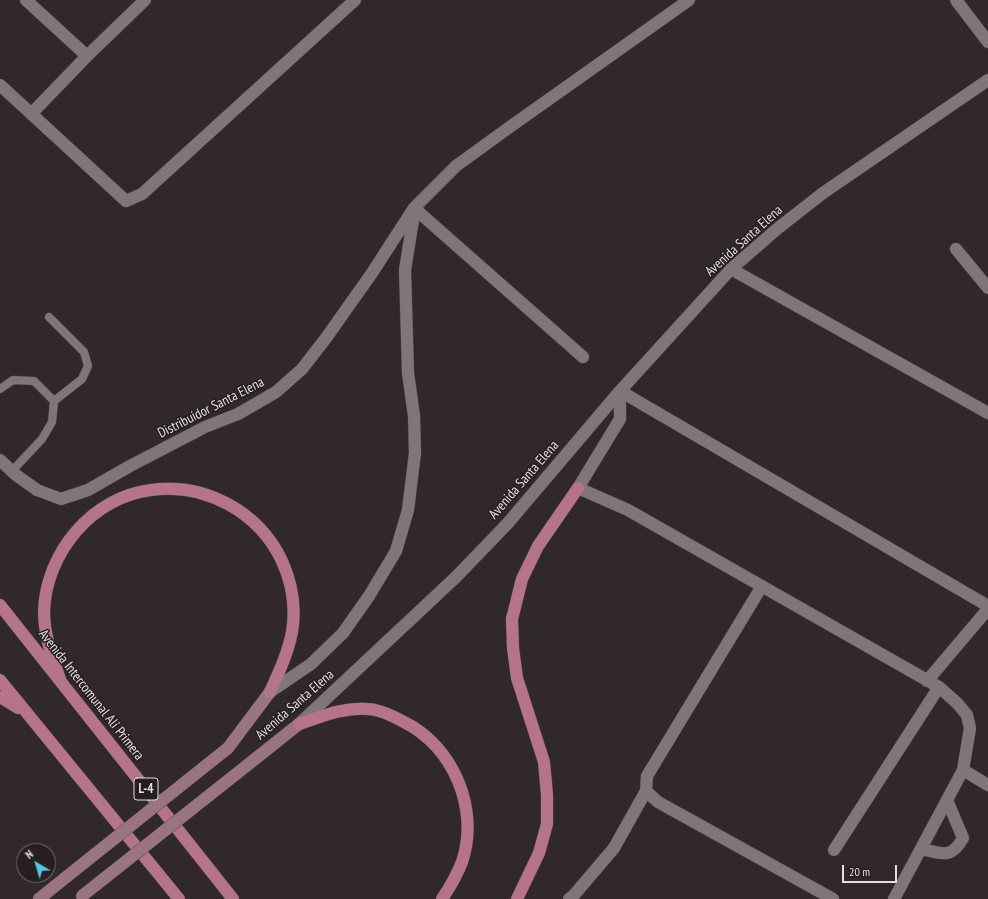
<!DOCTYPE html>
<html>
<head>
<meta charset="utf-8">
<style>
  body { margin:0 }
  #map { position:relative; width:988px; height:899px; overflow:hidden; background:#30282a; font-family:"PT Sans Narrow",sans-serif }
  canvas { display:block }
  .north { position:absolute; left:16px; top:843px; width:40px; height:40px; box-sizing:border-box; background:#261e20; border:1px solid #726b6c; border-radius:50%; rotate:322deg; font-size:11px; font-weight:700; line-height:16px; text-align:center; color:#e3dedf }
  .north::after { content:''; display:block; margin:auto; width:14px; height:18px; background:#54cadd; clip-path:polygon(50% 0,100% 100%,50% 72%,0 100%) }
  .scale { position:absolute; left:842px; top:865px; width:55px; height:18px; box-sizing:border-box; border:2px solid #e3dedf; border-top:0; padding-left:5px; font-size:12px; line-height:14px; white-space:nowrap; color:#e3dedf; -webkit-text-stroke:3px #261e20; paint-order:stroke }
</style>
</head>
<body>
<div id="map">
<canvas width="988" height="899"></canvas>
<div class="north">N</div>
<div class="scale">20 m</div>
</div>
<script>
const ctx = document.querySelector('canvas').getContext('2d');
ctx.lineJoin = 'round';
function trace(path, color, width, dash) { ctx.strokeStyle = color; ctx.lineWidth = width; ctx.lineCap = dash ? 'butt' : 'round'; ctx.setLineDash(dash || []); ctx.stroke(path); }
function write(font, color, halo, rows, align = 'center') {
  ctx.font = font + ' "PT Sans Narrow",sans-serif'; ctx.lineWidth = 3; ctx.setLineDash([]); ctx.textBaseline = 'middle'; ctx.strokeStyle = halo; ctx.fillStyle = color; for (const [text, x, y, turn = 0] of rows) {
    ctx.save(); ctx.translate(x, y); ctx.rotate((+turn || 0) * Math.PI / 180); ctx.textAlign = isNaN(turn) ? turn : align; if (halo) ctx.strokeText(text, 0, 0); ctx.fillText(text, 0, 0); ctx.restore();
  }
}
const lane = new Path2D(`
  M 49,317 L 84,352 L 88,366 L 82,379 L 54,401
  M 0,389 L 13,380 L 34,381 L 54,401 L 52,422 L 42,439 L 12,471`);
const street = new Path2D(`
  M 26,0 L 87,56
  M 956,0 L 988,42
  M 0,85 L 126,201 L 142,194 L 355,0
  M 31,114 L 87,56 L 145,0
  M 414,208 L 583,357
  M 956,249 L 988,288
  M 731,269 L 988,413
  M 620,391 L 620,419 L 578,488 L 628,510 L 939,687 L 957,703 L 967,715 L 970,728 L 963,770 L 894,899
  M 620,391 L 988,606
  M 0,460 L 16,475 L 37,490 L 61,499 L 88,490 L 130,466 L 205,427 L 238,414 L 276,392 L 302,369 L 326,338 L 372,273 L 414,208 L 456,166 L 507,129 L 689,0
  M 762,586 L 647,776 L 646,791 L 658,802 L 833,899
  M 927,681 L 988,609
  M 270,692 L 311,664 L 343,633 L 369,596 L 396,551 L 408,510 L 415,453 L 414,416 L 408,373 L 405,270 L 414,214
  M 299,724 L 456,577 L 508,523 L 620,391 L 731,269 L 777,229 L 823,193 L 988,80
  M 963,770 L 988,785
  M 921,849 C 942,853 951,860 963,838 L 947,800
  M 834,850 L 939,687
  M 569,899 L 574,895 L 614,848 L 646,791`);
const secondary = new Path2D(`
  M 228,748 L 270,692
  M 245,767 L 299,724
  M 39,899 L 65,878`);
const primary = new Path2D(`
  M 0,605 L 233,899
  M 60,679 C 52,657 44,635 44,611 C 46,553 92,497 151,490 C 205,482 259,512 282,561 C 292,583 296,608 292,632 C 288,653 279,672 270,692
  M 0,680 L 179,899
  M 0,697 L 18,708
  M 299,724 C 321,717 343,707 367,709 C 379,709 393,716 404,722 C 453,746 480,809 462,862 C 457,875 450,887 442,899
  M 517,899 L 539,853 L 547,824 L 547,795 L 544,762 L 517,678 L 513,648 L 512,619 L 522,579 L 538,546 L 578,488`);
trace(lane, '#4d4648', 9);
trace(street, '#4d4648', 13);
trace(secondary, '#4d4648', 13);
trace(primary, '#4d4648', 13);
trace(lane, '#807578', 8);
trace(street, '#807578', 12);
trace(secondary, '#9a7581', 12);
trace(primary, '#b57489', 12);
const secondaryBridge = new Path2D(`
  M 65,878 L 228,748
  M 82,896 L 245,767`);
trace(secondaryBridge, '#4d4648', 13, []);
trace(secondaryBridge, '#9a7581', 12);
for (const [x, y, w] of [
  [146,789,24]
]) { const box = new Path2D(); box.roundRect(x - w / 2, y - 11, w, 22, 3); ctx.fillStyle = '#261e20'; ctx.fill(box); trace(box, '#e3dedf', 1); }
write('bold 13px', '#e3dedf', null, [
  ["L-4",146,789]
]);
write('14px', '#e3dedf', '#261e20', [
  ["Avenida Santa Elena",744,241,-42],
  ["Distribuidor Santa Elena",211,408,-27],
  ["Avenida Santa Elena",524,480,-49],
  ["Avenida Intercomunal Alí Primera",91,695,52],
  ["Avenida Santa Elena",295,705,-41]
]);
</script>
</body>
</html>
